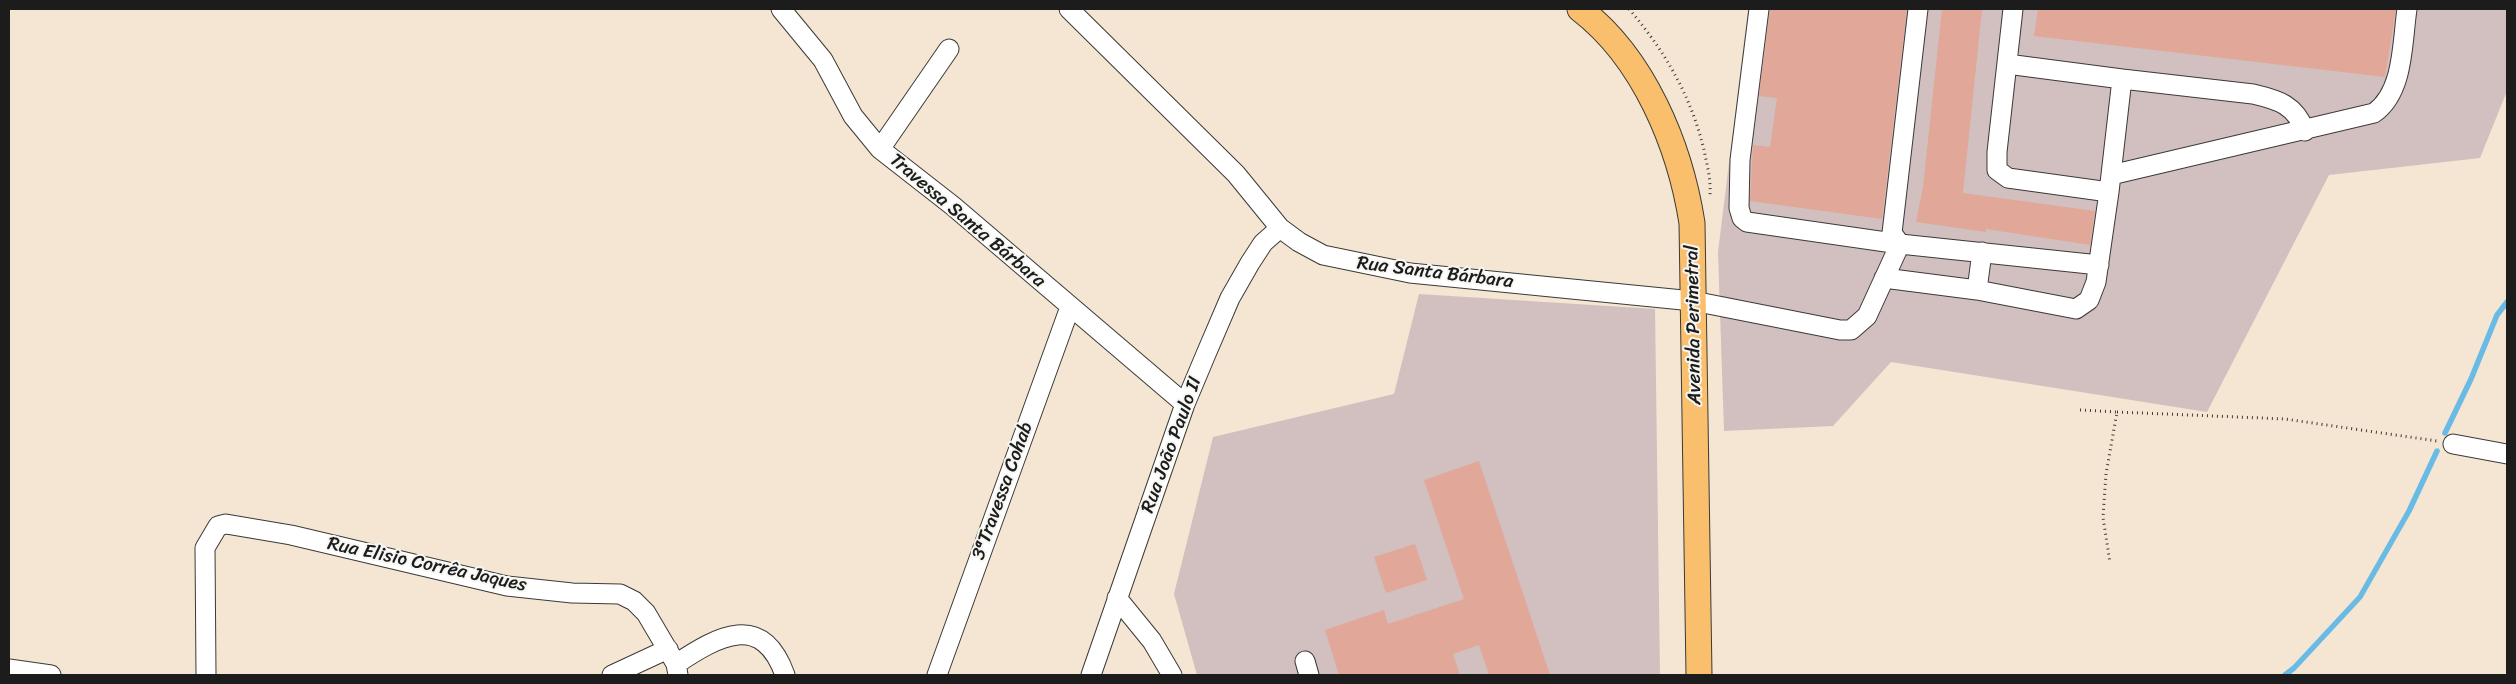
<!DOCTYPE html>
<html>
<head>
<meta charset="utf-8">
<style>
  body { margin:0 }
  #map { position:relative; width:2516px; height:684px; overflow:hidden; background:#f4e6d2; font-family:Sriracha,sans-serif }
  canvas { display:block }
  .frame { position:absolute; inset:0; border:10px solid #1c1c1c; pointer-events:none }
</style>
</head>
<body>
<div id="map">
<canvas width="2516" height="684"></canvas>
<div class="frame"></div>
</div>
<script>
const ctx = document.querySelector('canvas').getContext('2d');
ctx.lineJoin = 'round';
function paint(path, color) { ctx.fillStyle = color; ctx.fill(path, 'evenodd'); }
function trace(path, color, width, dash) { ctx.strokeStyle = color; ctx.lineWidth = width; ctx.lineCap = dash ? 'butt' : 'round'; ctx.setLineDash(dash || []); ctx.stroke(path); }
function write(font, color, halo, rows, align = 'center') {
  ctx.font = font + ' Sriracha,sans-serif'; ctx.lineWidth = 4; ctx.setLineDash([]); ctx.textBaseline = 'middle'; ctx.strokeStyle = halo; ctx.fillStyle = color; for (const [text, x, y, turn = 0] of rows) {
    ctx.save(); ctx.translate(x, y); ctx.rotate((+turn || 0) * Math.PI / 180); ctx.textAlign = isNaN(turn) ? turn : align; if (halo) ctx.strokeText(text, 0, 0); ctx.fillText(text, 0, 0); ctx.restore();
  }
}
paint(new Path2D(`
  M 1748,9 L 2507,9 L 2507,91 L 2480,158 L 2329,175 L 2207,412 L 1891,362 L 1833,426 L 1724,431 L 1718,252 Z
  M 1419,294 L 1655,309 L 1660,675 L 1197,675 L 1174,594 L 1213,437 L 1394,394 Z`), '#d2bfbf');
trace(new Path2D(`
  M 2445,433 L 2471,379 L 2497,315 L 2507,302
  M 2285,675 L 2294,668 L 2360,597 L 2409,511 L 2437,451`), '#69bbe5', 5.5);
paint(new Path2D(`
  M 1770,9 L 1907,9 L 1882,219 L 1750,201 L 1753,145 L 1770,147 L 1777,98 L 1759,96 Z
  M 1942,9 L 1982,9 L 1963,193 L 2095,211 L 2090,245 L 1986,229 L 1986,232 L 1916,222 L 1923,187 Z
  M 2038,9 L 2396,9 L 2385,77 L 2034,36 Z
  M 1479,461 L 1550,675 L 1489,675 L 1479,645 L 1453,654 L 1460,675 L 1339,675 L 1325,630 L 1384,610 L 1388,624 L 1464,599 L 1424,480 Z
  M 1415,544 L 1427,580 L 1386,593 L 1374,557 Z`), '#e1a798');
const minor = new Path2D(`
  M 781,9 L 823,60 L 853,116 L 880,149 L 953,206 L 1185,404
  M 1069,9 L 1236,174 L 1280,228 L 1299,242 L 1323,255 L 1410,273 L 1693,301 L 1840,330 L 1851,330 L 1867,316 L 1900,244 L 1892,233 L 1918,9
  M 1759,9 L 1740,160 L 1739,208 L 1742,218 L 1747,222 L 1900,244 L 2099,265
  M 2013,9 L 1997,152 L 1997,170 L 2008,178 L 2109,192 L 2122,79 L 2253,94 C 2279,100 2295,105 2305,131
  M 2007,64 L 2122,79
  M 880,149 L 949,49
  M 2111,175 L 2374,113 C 2404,92 2402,43 2407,9
  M 1884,278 L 1977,290 L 2076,309 L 2089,300 L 2096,282 L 2109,192
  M 1977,290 L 1982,252
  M 2453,444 L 2507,454
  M 1117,598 L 1152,641 L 1172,675
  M 1305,661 L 1309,675
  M 676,664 C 718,636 762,611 785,675
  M 9,669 L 51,675
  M 206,675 L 205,548 L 218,526 L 226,524 L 291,535 L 507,586 L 572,593 L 620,594 L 634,601 L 646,613 L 676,664 L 678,675
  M 612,675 L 668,649
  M 937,675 L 1070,307
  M 1091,675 L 1185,404 L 1206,354 L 1230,298 L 1250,263 L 1263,243 L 1280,228`);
const major = new Path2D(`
  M 1580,9 C 1644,58 1680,146 1692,223 L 1699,675`);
trace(minor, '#3c3a37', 21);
trace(major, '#3c3a37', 27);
trace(new Path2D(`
  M 1629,9 C 1665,51 1691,96 1704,150 C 1707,165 1711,179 1710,195
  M 2080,410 L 2117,412 L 2106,474 L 2103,517 L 2110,563
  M 2117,412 L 2285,419 L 2437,441`), '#3c3a37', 3, [1, 4]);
trace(minor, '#fff', 19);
trace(major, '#f9bf6d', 25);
write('19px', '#1c1c1c', '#f6f6f2', [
  ["Travessa Santa Bárbara",967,221,40],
  ["Rua Santa Bárbara",1435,273,7],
  ["Avenida Perimetral",1694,325,-91],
  ["Rua João Paulo II",1172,445,-70],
  ["3ªTravessa Cohab",1003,491,-70],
  ["Rua Elisio Corrêa Jaques",427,565,12]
]);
</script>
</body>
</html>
